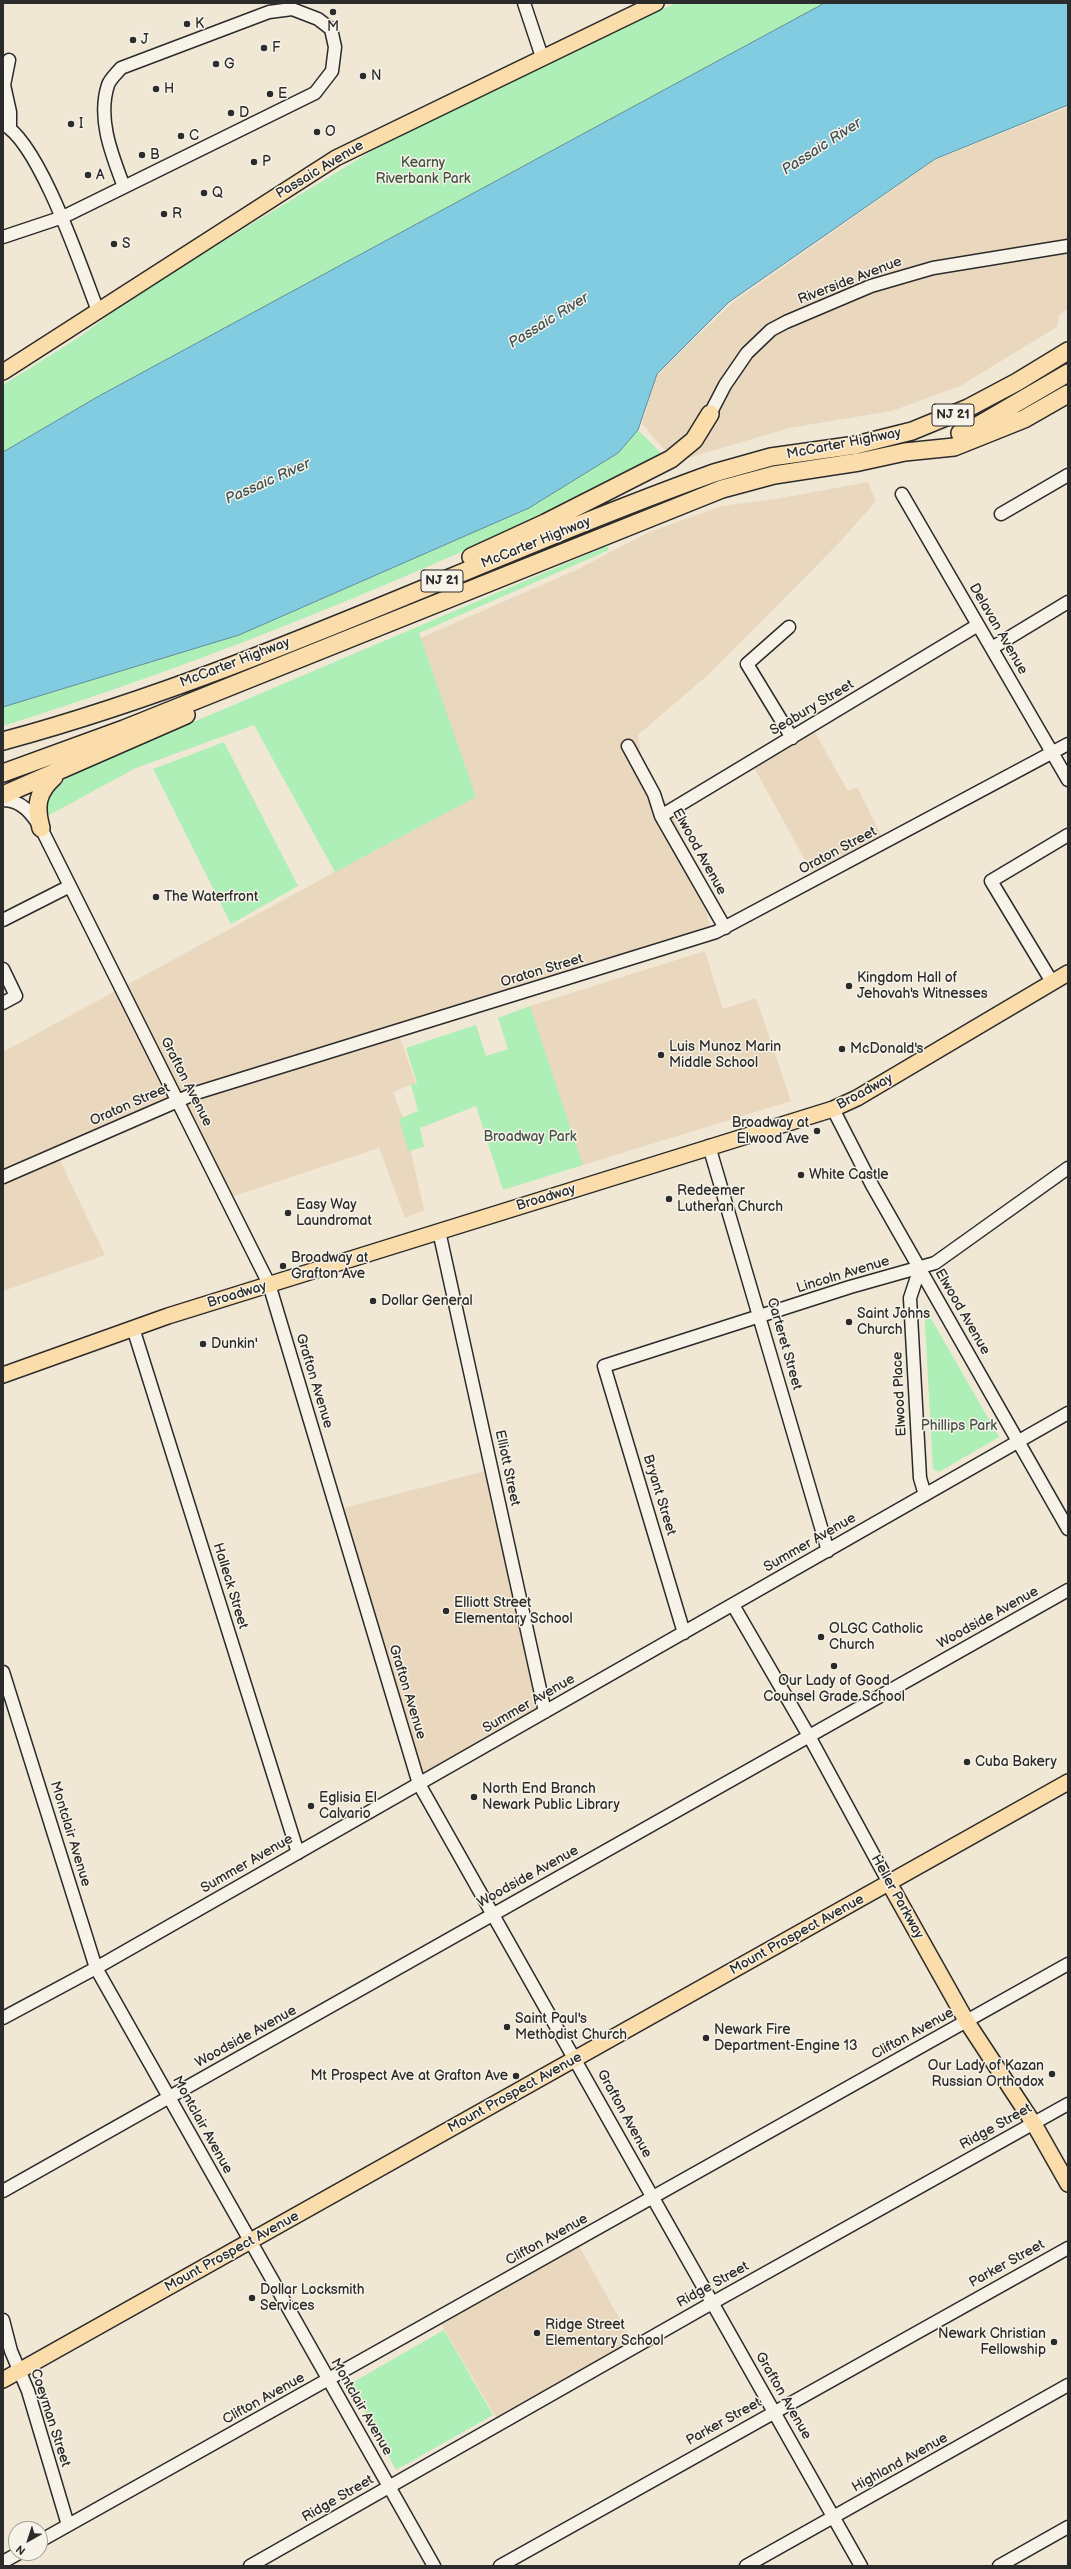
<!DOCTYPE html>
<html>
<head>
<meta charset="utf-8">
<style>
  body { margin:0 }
  #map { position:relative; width:1071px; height:2569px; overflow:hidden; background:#f1e7d5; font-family:"Balsamiq Sans",sans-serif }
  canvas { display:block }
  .frame { position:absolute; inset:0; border:4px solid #2b2b2b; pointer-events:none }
  .north { position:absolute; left:8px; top:2521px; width:40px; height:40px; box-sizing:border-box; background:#f7f3e8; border:1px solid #a5a39c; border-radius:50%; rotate:219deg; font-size:11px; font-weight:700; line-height:16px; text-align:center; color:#2b2b2b }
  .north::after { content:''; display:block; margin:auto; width:14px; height:18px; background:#2b2b2b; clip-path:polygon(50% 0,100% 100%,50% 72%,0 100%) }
</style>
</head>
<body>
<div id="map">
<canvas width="1071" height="2569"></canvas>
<div class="frame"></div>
<div class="north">N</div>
</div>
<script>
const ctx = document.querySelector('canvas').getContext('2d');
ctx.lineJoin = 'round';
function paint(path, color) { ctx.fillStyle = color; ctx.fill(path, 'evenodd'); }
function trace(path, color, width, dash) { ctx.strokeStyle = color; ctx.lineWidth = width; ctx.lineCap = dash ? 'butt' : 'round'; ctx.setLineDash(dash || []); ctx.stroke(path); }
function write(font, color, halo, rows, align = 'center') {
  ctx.font = font + ' "Balsamiq Sans",sans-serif'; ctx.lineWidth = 3; ctx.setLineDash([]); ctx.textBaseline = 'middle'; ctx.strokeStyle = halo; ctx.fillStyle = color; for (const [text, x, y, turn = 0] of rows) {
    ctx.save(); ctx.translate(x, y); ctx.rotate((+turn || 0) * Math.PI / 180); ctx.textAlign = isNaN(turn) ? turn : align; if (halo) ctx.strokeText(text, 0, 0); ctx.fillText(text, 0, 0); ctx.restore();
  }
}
paint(new Path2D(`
  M 1068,107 L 1068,309 L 1059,315 L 1057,327 L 960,386 L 892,411 L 789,428 L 675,462 L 642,424 L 657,375 L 732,303 L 935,160 Z
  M 868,482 L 876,501 L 838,544 L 709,674 L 638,735 L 645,781 L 672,807 L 712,931 L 398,1032 L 416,1083 L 393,1092 L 404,1120 L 424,1210 L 405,1218 L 379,1148 L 228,1198 L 178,1099 L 55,1150 L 105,1255 L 3,1291 L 3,1052 L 475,796 L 420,638 L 576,570 L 647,533 L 721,506 L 776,499 Z
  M 813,729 L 848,791 L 857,787 L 884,841 L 815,878 L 752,764 Z
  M 705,951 L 723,1009 L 756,998 L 791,1101 L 583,1165 L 530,1006 Z
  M 489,1470 L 543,1713 L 422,1782 L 340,1509 Z
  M 578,2244 L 633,2343 L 498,2421 L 440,2322 Z`), '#ead8be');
paint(new Path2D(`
  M 676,3 L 825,3 L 99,396 L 3,452 L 3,385 L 81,336 L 132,297 L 403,132 Z
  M 638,430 L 663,455 C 573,503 481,544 387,584 C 261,637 134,685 3,726 L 3,707 L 239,635 L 529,508 L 618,453 Z
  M 607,546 L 609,550 L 419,633 L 476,797 L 335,872 L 254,725 L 136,768 L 49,815 L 44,803 L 69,775 Z
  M 224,742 L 298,886 L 231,924 L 153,769 Z
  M 530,1006 L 583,1165 L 503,1190 L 476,1106 L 420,1128 L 424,1147 L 408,1151 L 399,1119 L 418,1111 L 411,1085 L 417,1083 L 406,1048 L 476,1025 L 486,1056 L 508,1049 L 498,1018 Z
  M 924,1306 L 999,1437 L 939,1472 L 933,1469 Z
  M 444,2330 L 493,2415 L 396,2470 L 350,2384 Z`), '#aeefb8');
const water = new Path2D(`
  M 825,3 L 1068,3 L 1068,105 L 935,159 L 729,302 L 657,374 L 638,430 L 618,453 L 529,508 L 239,635 L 3,707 L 3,452 L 99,396 Z`);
paint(water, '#81cce0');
trace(water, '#5f8c98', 1);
const minor = new Path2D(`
  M 524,3 L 542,57
  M 292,9 L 318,19 L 331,29 L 335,47 L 332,71 L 315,93 L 124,187 C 112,155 97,119 108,85 C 110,79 117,73 121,68 L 269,12 Z
  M 9,60 L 4,85 L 10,112 L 10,127
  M 3,124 C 40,143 82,270 98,311
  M 3,237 L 63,217 L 124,187
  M 710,414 L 725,385 L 747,353 L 771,330 L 786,322 L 871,286 L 933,268 L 1068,246
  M 902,494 L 1068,780
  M 1001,514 L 1068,475
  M 789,627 L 747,664 L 792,738
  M 992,648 L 1068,602
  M 628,746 L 654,794 L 661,816 L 725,928
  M 3,800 C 22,800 32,814 41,828 L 269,1284 L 419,1784 L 861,2566
  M 661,816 L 978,625
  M 3,920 L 70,886
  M 3,969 L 16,996 L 3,1003
  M 1052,982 L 991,881 L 1068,835
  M 833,1109 L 872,1185 L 1068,1529
  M 709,1146 L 828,1551
  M 3,1177 L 196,1093 L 716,932 L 1068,744
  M 439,1231 L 545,1712
  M 920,1268 L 910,1298 L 920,1478 L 925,1495
  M 133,1328 L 298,1853
  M 733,1605 L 809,1736 L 889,1883
  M 684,1633 L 604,1366 L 850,1287 L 935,1263 L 1068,1168
  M 3,1672 L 96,1968 L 434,2566
  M 3,2018 L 96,1968 L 1068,1413
  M 3,2191 L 1068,1590
  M 3,2320 L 11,2351 L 28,2391 L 68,2525
  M 40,2541 L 1068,1964
  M 3,2562 L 19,2553
  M 250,2566 L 712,2303 L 1068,2104
  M 500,2566 L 1068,2248
  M 746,2566 L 1068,2385
  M 999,2566 L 1068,2527`);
const major = new Path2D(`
  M 3,372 L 336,158 L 656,3
  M 3,1375 L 168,1316 L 833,1109 L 857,1098 L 1068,973
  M 889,1883 L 967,2022 L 1034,2124 L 1068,2184
  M 3,2380 L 1068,1782`);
const highway = new Path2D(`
  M 960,433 L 977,426 L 1068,373
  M 471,557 L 545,523 L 671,459 L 694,440 L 710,414
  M 3,741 C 248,675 476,559 714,473 L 771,457 L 856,445 L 912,431 L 968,408 L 1017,382 L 1068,351
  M 3,773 L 124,729 L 722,489 L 774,475 L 859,462 L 905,452 L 954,447 L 1024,419 L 1068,394
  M 3,795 L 186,715
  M 41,828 C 35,806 37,792 54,777`);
trace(minor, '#2b2b2b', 15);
trace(major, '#2b2b2b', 18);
trace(highway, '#2b2b2b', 20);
trace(minor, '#f7f3e8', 12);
trace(major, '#fbddab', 15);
trace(highway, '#fbddab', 17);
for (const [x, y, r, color] of [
  [333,12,4,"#2b2b2b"],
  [187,24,4,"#2b2b2b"],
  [133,40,4,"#2b2b2b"],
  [264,48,4,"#2b2b2b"],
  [216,64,4,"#2b2b2b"],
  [363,76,4,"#2b2b2b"],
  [156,89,4,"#2b2b2b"],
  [270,94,4,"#2b2b2b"],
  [231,113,4,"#2b2b2b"],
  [71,124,4,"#2b2b2b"],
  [317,132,4,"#2b2b2b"],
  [181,136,4,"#2b2b2b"],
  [142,155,4,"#2b2b2b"],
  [254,162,4,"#2b2b2b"],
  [88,175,4,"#2b2b2b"],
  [204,193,4,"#2b2b2b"],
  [164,214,4,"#2b2b2b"],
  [114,244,4,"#2b2b2b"],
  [156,897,4,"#2b2b2b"],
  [849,986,4,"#2b2b2b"],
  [842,1049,4,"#2b2b2b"],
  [661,1055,4,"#2b2b2b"],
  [817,1131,4,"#2b2b2b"],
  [801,1175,4,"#2b2b2b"],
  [669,1199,4,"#2b2b2b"],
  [288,1213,4,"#2b2b2b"],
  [283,1266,4,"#2b2b2b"],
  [373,1301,4,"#2b2b2b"],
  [849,1322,4,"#2b2b2b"],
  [203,1344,4,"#2b2b2b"],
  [446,1611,4,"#2b2b2b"],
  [821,1637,4,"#2b2b2b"],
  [834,1666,4,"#2b2b2b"],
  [967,1762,4,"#2b2b2b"],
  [474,1797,4,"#2b2b2b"],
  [311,1806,4,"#2b2b2b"],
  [507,2027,4,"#2b2b2b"],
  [706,2038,4,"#2b2b2b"],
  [1052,2074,4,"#2b2b2b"],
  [516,2076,4,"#2b2b2b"],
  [252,2298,4,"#2b2b2b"],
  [537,2333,4,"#2b2b2b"],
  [1054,2342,4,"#2b2b2b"]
]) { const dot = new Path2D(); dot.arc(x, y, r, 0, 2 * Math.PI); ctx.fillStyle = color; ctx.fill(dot); trace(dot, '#f7f3e8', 1.5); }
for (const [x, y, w] of [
  [953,415,42],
  [442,581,42]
]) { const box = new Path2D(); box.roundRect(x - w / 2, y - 11, w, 22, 3); ctx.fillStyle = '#f7f3e8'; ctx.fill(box); trace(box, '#2b2b2b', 1); }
write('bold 13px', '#2b2b2b', null, [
  ["NJ 21",953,415],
  ["NJ 21",442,581]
]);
write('14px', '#2b2b2b', '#f7f3e8', [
  ["K",195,24],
  ["M",333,27,"center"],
  ["J",141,40],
  ["F",272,48],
  ["G",224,64],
  ["N",371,76],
  ["H",164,89],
  ["E",278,94],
  ["D",239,113],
  ["I",79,124],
  ["O",325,132],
  ["C",189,136],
  ["B",150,155],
  ["P",262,162],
  ["A",96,175],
  ["Q",212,193],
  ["R",172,214],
  ["S",122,244],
  ["The Waterfront",164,897],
  ["Kingdom Hall of",857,978],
  ["Jehovah's Witnesses",857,994],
  ["Luis Munoz Marin",669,1047],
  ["Middle School",669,1063],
  ["McDonald's",850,1049],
  ["Broadway at",809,1123,"right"],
  ["Elwood Ave",809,1139,"right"],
  ["White Castle",809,1175],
  ["Redeemer",677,1191],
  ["Lutheran Church",677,1207],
  ["Easy Way",296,1205],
  ["Laundromat",296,1221],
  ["Broadway at",291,1258],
  ["Grafton Ave",291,1274],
  ["Dollar General",381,1301],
  ["Saint Johns",857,1314],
  ["Church",857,1330],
  ["Dunkin'",211,1344],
  ["Elliott Street",454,1603],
  ["Elementary School",454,1619],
  ["OLGC Catholic",829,1629],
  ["Church",829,1645],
  ["Our Lady of Good",834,1681,"center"],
  ["Counsel Grade School",834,1697,"center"],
  ["Cuba Bakery",975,1762],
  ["North End Branch",482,1789],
  ["Newark Public Library",482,1805],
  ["Eglisia El",319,1798],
  ["Calvario",319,1814],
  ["Saint Paul's",515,2019],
  ["Methodist Church",515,2035],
  ["Newark Fire",714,2030],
  ["Department-Engine 13",714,2046],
  ["Our Lady of Kazan",1044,2066,"right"],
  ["Russian Orthodox",1044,2082,"right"],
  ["Mt Prospect Ave at Grafton Ave",508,2076,"right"],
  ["Dollar Locksmith",260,2290],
  ["Services",260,2306],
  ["Ridge Street",545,2325],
  ["Elementary School",545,2341],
  ["Newark Christian",1046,2334,"right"],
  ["Fellowship",1046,2350,"right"]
], 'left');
write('14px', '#455247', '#f7f3e8', [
  ["Kearny",423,163],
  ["Riverbank Park",423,179],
  ["Broadway Park",530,1137],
  ["Phillips Park",959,1426]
]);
write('14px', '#2b2b2b', '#f7f3e8', [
  ["Passaic Avenue",320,170,-31],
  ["Riverside Avenue",850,281,-21],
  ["McCarter Highway",844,444,-11],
  ["McCarter Highway",536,543,-22],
  ["Delavan Avenue",998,629,60],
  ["McCarter Highway",235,663,-21],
  ["Seabury Street",812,708,-31],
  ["Oraton Street",838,851,-28],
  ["Elwood Avenue",699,852,61],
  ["Oraton Street",542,971,-17],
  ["Grafton Avenue",186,1082,63],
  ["Broadway",865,1092,-28],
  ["Oraton Street",130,1105,-24],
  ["Broadway",546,1198,-17],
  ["Lincoln Avenue",843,1275,-17],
  ["Broadway",237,1295,-17],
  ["Elwood Avenue",962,1312,60],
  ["Carteret Street",784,1344,74],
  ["Grafton Avenue",314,1381,73],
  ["Elwood Place",900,1394,-93],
  ["Elliott Street",507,1468,78],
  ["Bryant Street",659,1495,73],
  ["Summer Avenue",810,1543,-30],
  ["Halleck Street",230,1586,73],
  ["Woodside Avenue",988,1618,-29],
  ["Grafton Avenue",407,1692,73],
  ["Summer Avenue",529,1704,-30],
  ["Montclair Avenue",70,1834,73],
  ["Summer Avenue",247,1864,-30],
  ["Woodside Avenue",528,1877,-29],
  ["Heller Parkway",897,1897,61],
  ["Mount Prospect Avenue",797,1935,-29],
  ["Clifton Avenue",913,2034,-29],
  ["Woodside Avenue",246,2037,-29],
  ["Mount Prospect Avenue",515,2093,-29],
  ["Grafton Avenue",624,2114,61],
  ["Montclair Avenue",202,2125,61],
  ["Ridge Street",996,2127,-29],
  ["Clifton Avenue",547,2240,-29],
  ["Mount Prospect Avenue",232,2252,-29],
  ["Parker Street",1007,2264,-29],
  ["Ridge Street",713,2285,-29],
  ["Grafton Avenue",783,2396,60],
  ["Clifton Avenue",264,2399,-29],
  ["Montclair Avenue",361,2407,60],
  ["Coeyman Street",50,2418,72],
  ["Parker Street",724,2422,-29],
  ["Highland Avenue",900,2463,-29],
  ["Ridge Street",338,2499,-30]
]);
write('italic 15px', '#405358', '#f7f3e8', [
  ["Passaic River",822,147,-33],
  ["Passaic River",549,321,-32],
  ["Passaic River",268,482,-24]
]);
</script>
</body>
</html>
